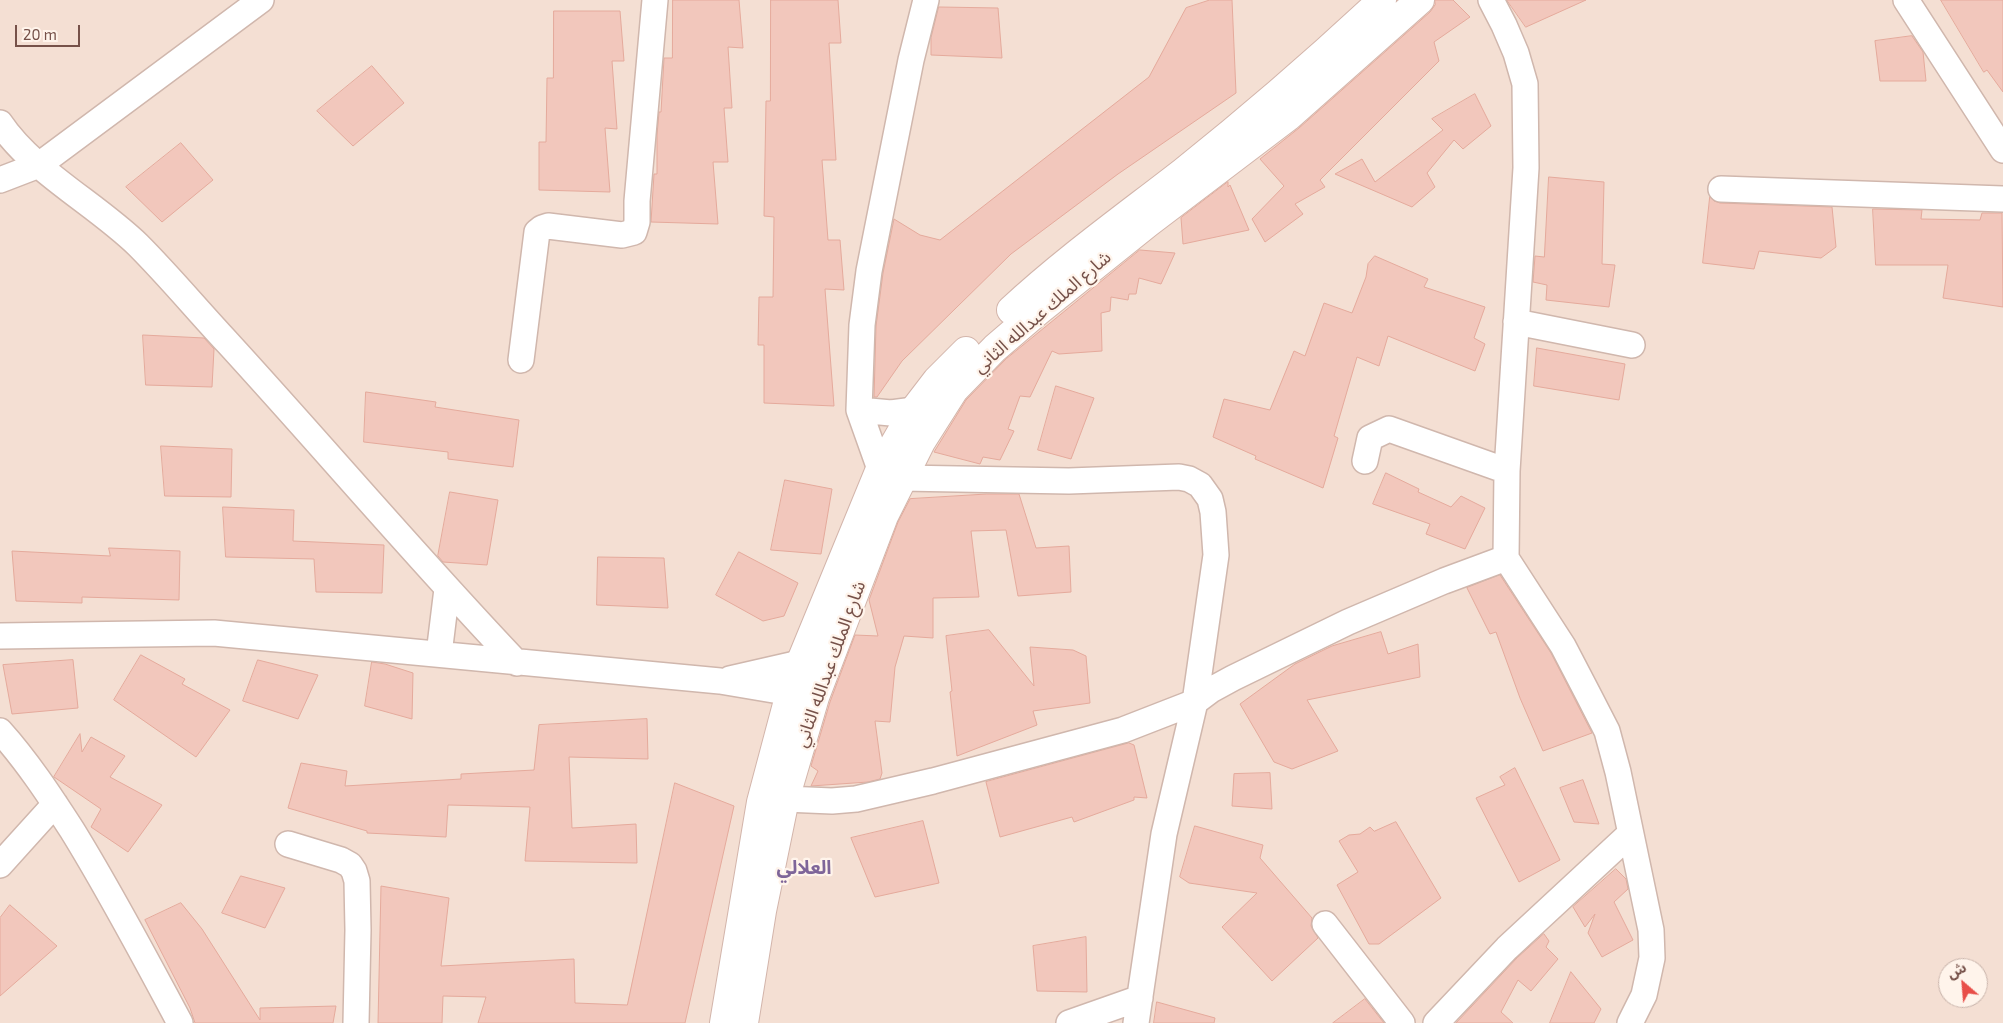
<!DOCTYPE html>
<html>
<head>
<meta charset="utf-8">
<style>
  body { margin:0 }
  #map { position:relative; width:2003px; height:1023px; overflow:hidden; background:#fdefe5; font-family:"Exo 2","Noto Sans Arabic",sans-serif }
  canvas { display:block }
  .north { position:absolute; left:1938px; top:958px; width:50px; height:50px; box-sizing:border-box; background:#fff4eb; border:1px solid #c8b3aa; border-radius:50%; rotate:333deg; font-size:14px; font-weight:700; line-height:20px; text-align:center; color:#765149 }
  .north::after { content:''; display:block; margin:auto; width:18px; height:22px; background:#e84e48; clip-path:polygon(50% 0,100% 100%,50% 72%,0 100%) }
  .scale { position:absolute; left:15px; top:25px; width:65px; height:22px; box-sizing:border-box; border:2px solid #765149; border-top:0; padding-left:6px; font-size:15px; line-height:18px; white-space:nowrap; color:#765149; -webkit-text-stroke:4px #fff4eb; paint-order:stroke }
</style>
</head>
<body>
<div id="map">
<canvas width="2003" height="1023"></canvas>
<div class="north">ش</div>
<div class="scale">20 m</div>
</div>
<script>
const ctx = document.querySelector('canvas').getContext('2d');
ctx.lineJoin = 'round';
function paint(path, color) { ctx.fillStyle = color; ctx.fill(path, 'evenodd'); }
function trace(path, color, width, dash) { ctx.strokeStyle = color; ctx.lineWidth = width; ctx.lineCap = dash ? 'butt' : 'round'; ctx.setLineDash(dash || []); ctx.stroke(path); }
function write(font, color, halo, rows, align = 'center') {
  ctx.font = font + ' "Exo 2","Noto Sans Arabic",sans-serif'; ctx.lineWidth = 4.5; ctx.setLineDash([]); ctx.textBaseline = 'middle'; ctx.strokeStyle = halo; ctx.fillStyle = color; for (const [text, x, y, turn = 0] of rows) {
    ctx.save(); ctx.translate(x, y); ctx.rotate((+turn || 0) * Math.PI / 180); ctx.textAlign = isNaN(turn) ? turn : align; if (halo) ctx.strokeText(text, 0, 0); ctx.fillText(text, 0, 0); ctx.restore();
  }
}
paint(new Path2D(`
  M 0,0 L 2003,0 L 2003,1023 L 0,1023 ZM 1948,968 L 1978,968 L 1978,998 L 1948,998 Z`), '#f4dfd3');
const building = new Path2D(`
  M 673,0 L 739,0 L 743,48 L 728,47 L 732,108 L 724,108 L 728,162 L 713,162 L 718,224 L 651,222 L 654,174 L 657,174 L 657,135 L 659,112 L 661,112 L 664,58 L 672,58 Z
  M 771,0 L 838,0 L 841,43 L 829,43 L 836,160 L 822,160 L 828,240 L 840,240 L 844,290 L 825,289 L 834,406 L 764,403 L 764,345 L 758,345 L 759,297 L 773,297 L 774,217 L 764,216 L 766,101 L 770,101 Z
  M 1210,0 L 1232,0 L 1236,93 L 1118,174 L 1011,254 L 902,361 L 877,397 L 874,397 L 876,326 L 883,273 L 894,219 L 920,235 L 940,240 L 1149,77 L 1186,8 Z
  M 1435,0 L 1453,0 L 1470,17 L 1434,42 L 1439,61 L 1320,180 L 1325,187 L 1295,204 L 1303,214 L 1265,242 L 1252,219 L 1284,186 L 1260,159 L 1299,128 L 1430,12 L 1435,5 Z
  M 1507,0 L 1586,0 L 1526,27 Z
  M 1941,0 L 2003,0 L 2003,92 L 1987,70 L 1984,72 Z
  M 939,7 L 998,8 L 1002,58 L 931,55 L 931,38 Z
  M 554,11 L 620,11 L 624,61 L 612,61 L 617,129 L 605,128 L 610,192 L 539,190 L 539,142 L 546,142 L 547,78 L 553,78 Z
  M 1912,36 L 1923,52 L 1926,81 L 1880,81 L 1875,41 Z
  M 372,66 L 404,103 L 353,146 L 317,111 Z
  M 1475,94 L 1491,126 L 1463,149 L 1454,140 L 1427,173 L 1435,187 L 1412,207 L 1335,174 L 1362,159 L 1375,182 L 1443,130 L 1432,119 Z
  M 181,143 L 213,180 L 162,222 L 126,187 Z
  M 1549,177 L 1604,182 L 1602,264 L 1615,265 L 1609,307 L 1546,300 L 1547,285 L 1533,282 L 1535,256 L 1544,257 Z
  M 1228,182 L 1228,187 L 1230,185 L 1249,230 L 1183,244 L 1181,218 Z
  M 1710,197 L 1714,201 L 1720,203 L 1832,207 L 1836,247 L 1821,258 L 1759,251 L 1754,269 L 1703,263 Z
  M 1873,209 L 1922,210 L 1921,219 L 1980,220 L 1982,213 L 2002,213 L 2003,307 L 1943,298 L 1948,265 L 1876,265 Z
  M 1140,250 L 1175,253 L 1161,284 L 1139,278 L 1136,294 L 1129,294 L 1128,300 L 1111,297 L 1110,311 L 1101,313 L 1102,351 L 1059,354 L 1052,351 L 1030,397 L 1020,396 L 1008,429 L 1014,431 L 1000,460 L 983,457 L 980,464 L 934,452 L 966,400 L 1006,359 Z
  M 1375,256 L 1428,279 L 1424,287 L 1485,307 L 1474,338 L 1485,344 L 1475,371 L 1388,336 L 1379,366 L 1357,357 L 1334,436 L 1338,438 L 1323,488 L 1255,459 L 1256,456 L 1213,437 L 1224,399 L 1270,410 L 1294,351 L 1305,356 L 1324,303 L 1352,313 L 1366,277 L 1368,264 Z
  M 143,335 L 204,338 L 214,349 L 212,387 L 146,385 Z
  M 1537,348 L 1625,364 L 1619,400 L 1534,386 Z
  M 1056,386 L 1094,398 L 1071,459 L 1038,450 Z
  M 366,392 L 436,402 L 435,407 L 519,420 L 513,467 L 448,459 L 448,452 L 364,442 Z
  M 161,446 L 232,449 L 231,497 L 165,496 Z
  M 1386,473 L 1419,489 L 1418,492 L 1451,507 L 1461,496 L 1485,508 L 1465,549 L 1426,534 L 1430,524 L 1373,504 Z
  M 785,480 L 832,489 L 821,554 L 771,550 Z
  M 450,492 L 498,500 L 487,565 L 443,562 L 438,556 Z
  M 987,494 L 1019,494 L 1036,548 L 1069,546 L 1071,592 L 1018,596 L 1006,530 L 971,531 L 979,597 L 933,598 L 933,638 L 904,636 L 895,667 L 890,722 L 875,721 L 882,773 L 880,779 L 868,782 L 811,786 L 818,771 L 811,766 L 830,702 L 855,635 L 878,636 L 869,600 L 898,522 L 910,499 Z
  M 223,507 L 294,510 L 293,541 L 384,545 L 382,593 L 316,592 L 314,559 L 226,557 Z
  M 109,548 L 180,551 L 179,600 L 82,597 L 82,603 L 16,601 L 12,551 L 110,556 Z
  M 739,552 L 798,583 L 784,616 L 763,621 L 716,595 Z
  M 598,557 L 664,558 L 668,608 L 597,605 Z
  M 1500,575 L 1551,653 L 1592,733 L 1543,751 L 1520,698 L 1496,632 L 1490,634 L 1467,588 Z
  M 989,630 L 1034,686 L 1030,647 L 1073,650 L 1086,656 L 1090,703 L 1033,711 L 1037,725 L 957,756 L 950,692 L 952,691 L 946,636 Z
  M 1381,632 L 1388,654 L 1418,644 L 1420,677 L 1307,700 L 1338,751 L 1292,769 L 1274,762 L 1240,704 L 1295,664 L 1332,646 Z
  M 141,655 L 185,679 L 182,684 L 230,710 L 196,757 L 114,700 Z
  M 73,660 L 78,708 L 12,714 L 3,665 Z
  M 258,660 L 318,675 L 298,719 L 243,701 Z
  M 372,662 L 385,664 L 413,673 L 412,719 L 365,706 Z
  M 647,719 L 648,759 L 569,757 L 572,828 L 636,824 L 637,863 L 525,861 L 530,807 L 448,805 L 446,837 L 367,833 L 367,831 L 288,808 L 301,763 L 347,771 L 345,786 L 461,779 L 461,774 L 534,770 L 539,725 Z
  M 80,734 L 82,752 L 91,737 L 125,756 L 110,777 L 162,805 L 128,852 L 91,827 L 101,809 L 54,777 Z
  M 1129,743 L 1134,745 L 1147,798 L 1134,797 L 1134,800 L 1074,822 L 1072,817 L 1000,837 L 986,782 Z
  M 1515,768 L 1560,860 L 1519,882 L 1476,798 L 1505,785 L 1500,777 Z
  M 1270,773 L 1272,809 L 1232,806 L 1234,774 Z
  M 1583,780 L 1599,824 L 1574,822 L 1560,788 Z
  M 675,783 L 734,806 L 685,1023 L 478,1023 L 486,997 L 443,996 L 442,1023 L 378,1023 L 381,886 L 449,898 L 441,966 L 574,959 L 575,1003 L 627,1005 Z
  M 923,821 L 939,883 L 875,897 L 851,838 Z
  M 1396,822 L 1441,898 L 1379,944 L 1369,944 L 1337,885 L 1358,872 L 1339,841 L 1349,835 L 1360,834 L 1370,827 L 1374,831 Z
  M 1195,826 L 1263,845 L 1260,858 L 1312,918 L 1311,926 L 1318,938 L 1272,981 L 1222,927 L 1257,893 L 1189,883 L 1180,877 Z
  M 1616,869 L 1626,879 L 1628,889 L 1614,902 L 1633,940 L 1602,957 L 1588,933 L 1595,914 L 1585,927 L 1573,907 Z
  M 241,876 L 285,888 L 265,928 L 222,913 Z
  M 181,903 L 202,929 L 260,1020 L 260,1008 L 336,1006 L 333,1023 L 195,1023 L 190,1008 L 145,920 Z
  M 10,905 L 57,946 L 0,996 L 0,918 Z
  M 1544,934 L 1549,941 L 1546,947 L 1558,959 L 1531,991 L 1518,980 L 1501,1012 L 1513,1023 L 1456,1023 L 1517,958 Z
  M 1086,937 L 1087,992 L 1037,991 L 1033,946 Z
  M 1571,972 L 1601,1009 L 1594,1023 L 1550,1023 Z
  M 1365,999 L 1384,1023 L 1333,1023 Z
  M 1157,1002 L 1215,1018 L 1214,1023 L 1154,1023 Z`);
paint(building, '#f2c7bc');
trace(building, '#e5aa9c', 1);
const street = new Path2D(`
  M 926,0 L 911,60 L 869,271 L 862,325 L 859,410 L 880,469 L 902,478 L 1069,481 L 1179,477 L 1189,479 L 1200,485 L 1210,499 L 1213,512 L 1216,555 L 1195,702 L 1164,834 L 1136,1023
  M 1491,0 L 1504,25 L 1516,53 L 1525,84 L 1526,168 L 1507,471 L 1506,558 L 1563,646 L 1588,694 L 1607,731 L 1618,772 L 1651,930 L 1652,958 L 1644,995 L 1630,1023
  M 1906,0 L 2003,150
  M 0,123 C 32,171 96,204 138,245 C 169,276 198,311 228,343 C 325,449 418,559 517,663
  M 0,180 L 39,165 L 261,0
  M 1721,189 L 2003,199
  M 1516,322 L 1632,345
  M 521,360 L 537,232 L 542,228 L 548,226 L 622,235 L 634,232 L 637,222 L 637,201 L 655,0
  M 859,410 L 891,413 L 914,410
  M 1365,461 L 1370,438 L 1389,429 L 1507,471
  M 0,636 L 214,633 L 720,681 L 809,696
  M 439,654 L 447,589
  M 730,679 L 800,663 L 818,662
  M 0,731 C 27,761 50,796 72,830 C 111,893 145,958 180,1023
  M 785,799 L 832,801 L 856,799 L 933,781 L 1123,730 L 1195,702 L 1211,690 L 1233,678 L 1348,622 L 1444,581 L 1506,558
  M 288,844 L 341,860 L 350,865 L 354,871 L 357,881 L 358,930 L 356,1023
  M 0,865 L 55,804
  M 1325,924 L 1402,1023
  M 1069,1023 L 1140,998
  M 1436,1023 L 1507,948 L 1630,834`);
const secondary = new Path2D(`
  M 1011,310 C 1065,260 1125,217 1183,172 C 1252,117 1318,60 1382,0
  M 724,1023 L 761,802 L 794,678 L 880,469 L 914,410 L 937,380 L 966,351
  M 744,1023 L 762,911 L 785,799 L 815,697 L 884,516 L 921,442 L 954,390 L 995,348 L 1037,312 L 1148,223 L 1289,116 L 1420,0`);
trace(street, '#d0b7ad', 28);
trace(secondary, '#d3b5ab', 30);
trace(street, '#fff', 25);
trace(secondary, '#fff', 28);
write('18px', '#765149', '#fff4eb', [
  ["شارع الملك عبدالله الثاني",1042,312,-41],
  ["شارع الملك عبدالله الثاني",830,664,-70]
]);
write('bold 19px', '#7e6599', '#fff4eb', [
  ["العلالي",804,868]
]);
</script>
</body>
</html>
